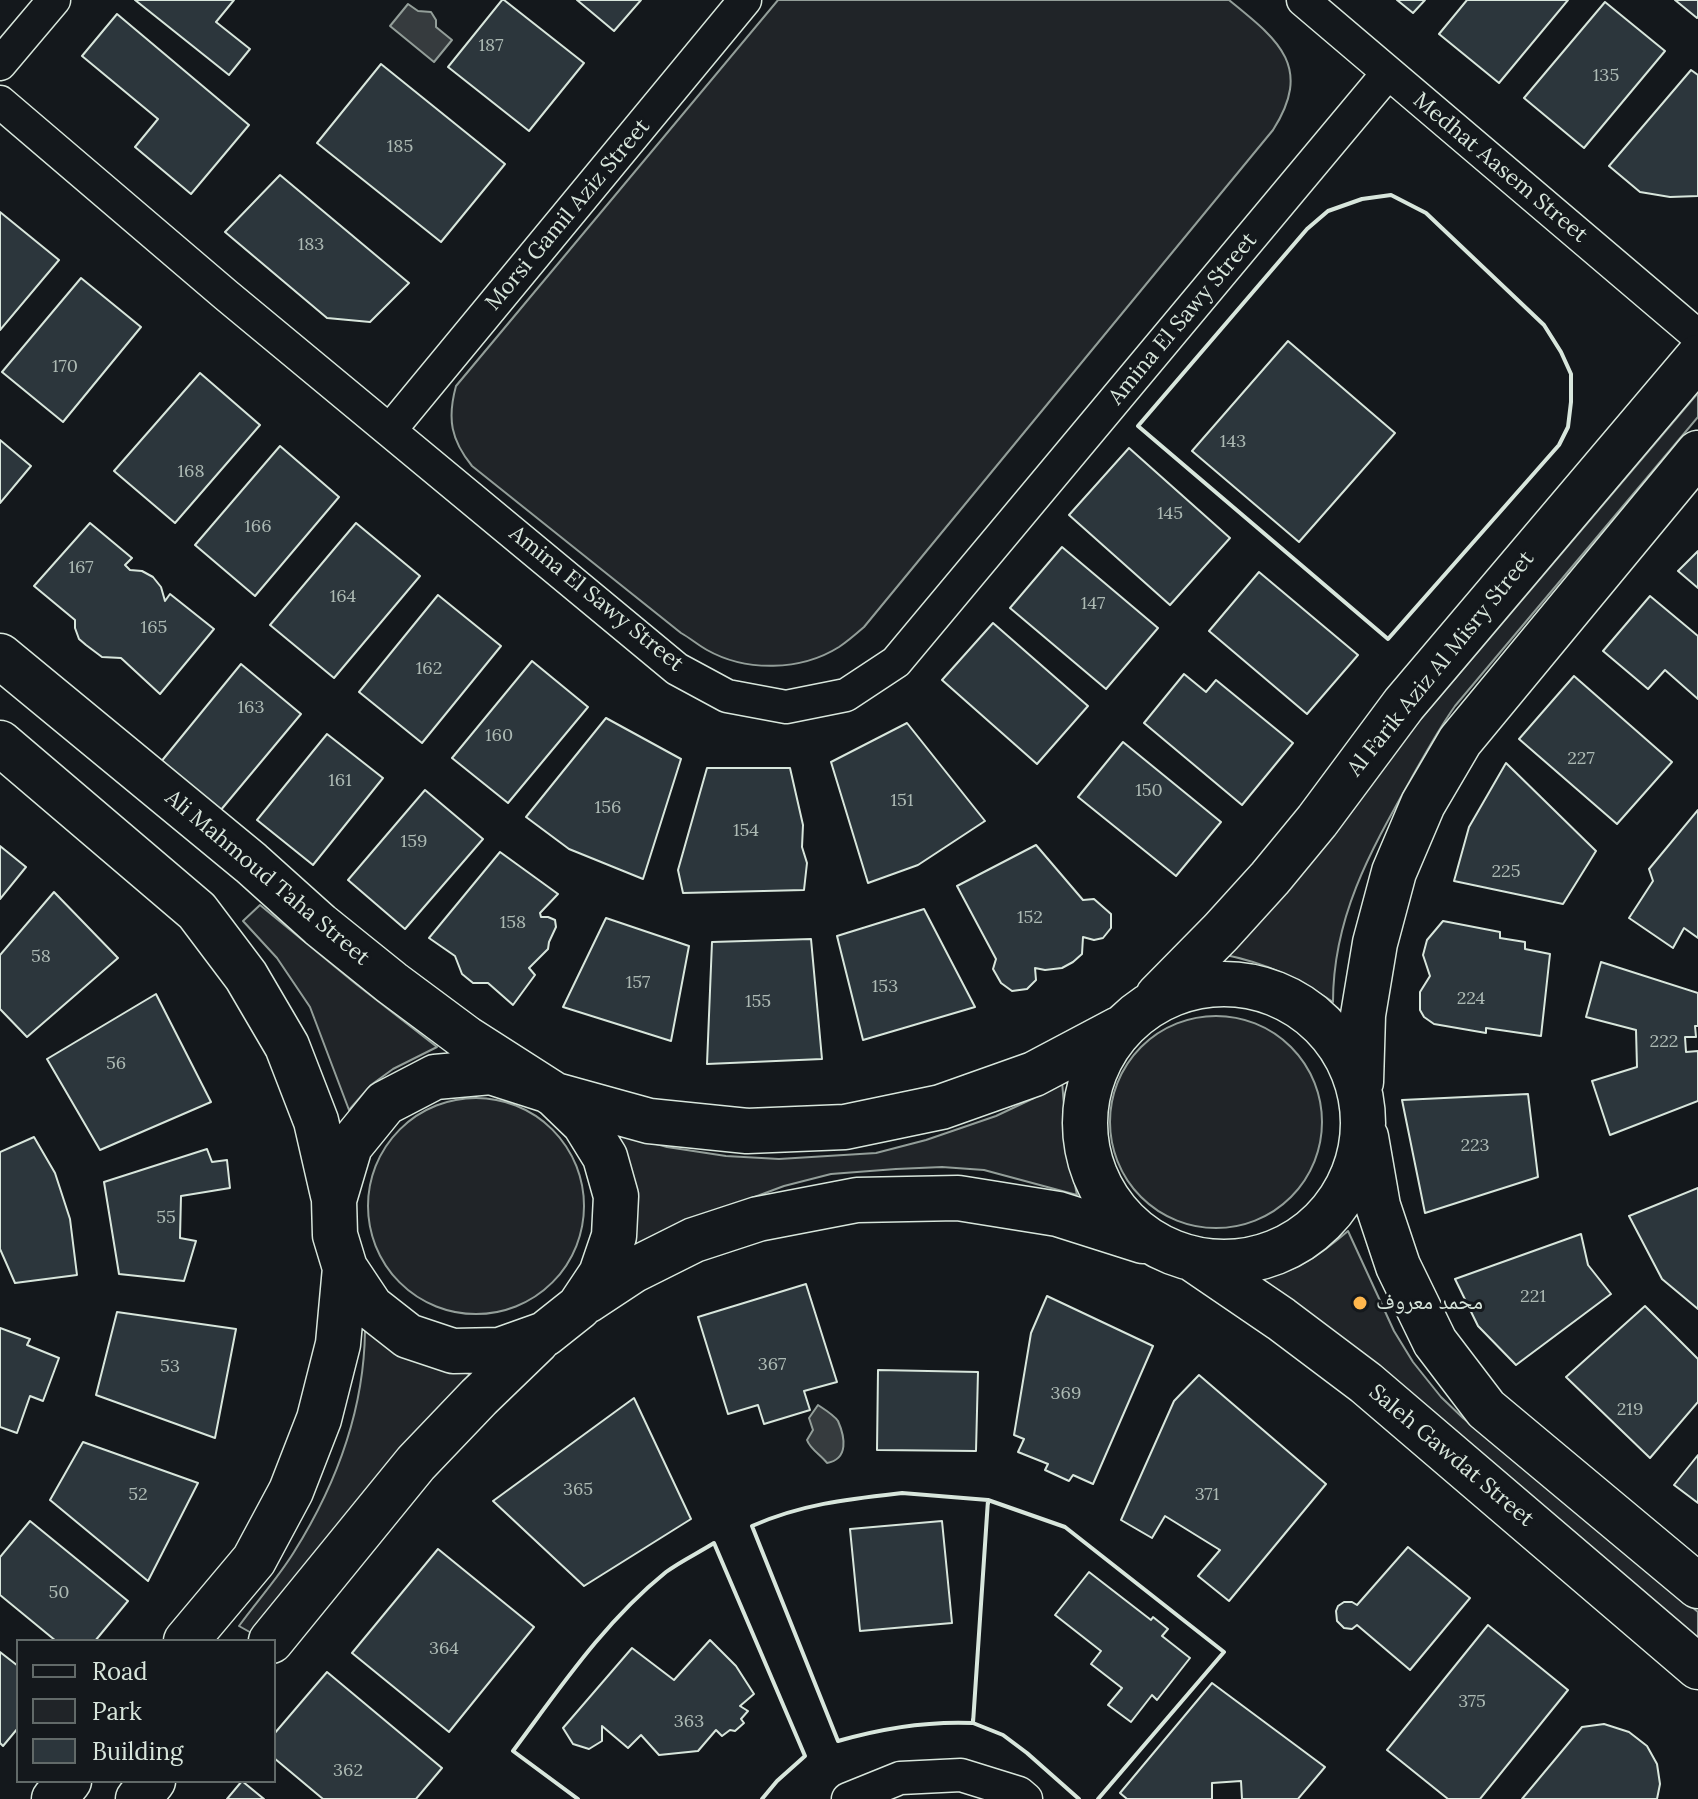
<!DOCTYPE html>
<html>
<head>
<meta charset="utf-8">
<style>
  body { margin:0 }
  #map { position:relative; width:1698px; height:1799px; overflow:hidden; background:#14181c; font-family:Lora,serif }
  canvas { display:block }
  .legend { position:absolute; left:16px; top:1639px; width:260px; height:144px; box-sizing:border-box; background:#14181c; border:2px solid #626a69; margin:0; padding:10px 14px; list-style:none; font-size:24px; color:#d8e6dc }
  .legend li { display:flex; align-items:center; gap:16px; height:40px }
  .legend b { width:40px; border:2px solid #626a69 }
</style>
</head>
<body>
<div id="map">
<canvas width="1698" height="1799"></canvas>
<ul class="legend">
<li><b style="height:10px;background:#14181c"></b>Road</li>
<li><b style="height:22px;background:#202428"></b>Park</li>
<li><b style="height:22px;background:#2c363c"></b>Building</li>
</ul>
</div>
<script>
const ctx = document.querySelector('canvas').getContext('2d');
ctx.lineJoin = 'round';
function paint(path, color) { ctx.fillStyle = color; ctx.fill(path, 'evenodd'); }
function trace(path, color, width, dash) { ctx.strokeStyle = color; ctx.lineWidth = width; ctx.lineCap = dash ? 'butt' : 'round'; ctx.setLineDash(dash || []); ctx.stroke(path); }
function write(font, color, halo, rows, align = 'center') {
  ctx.font = font + ' Lora,"Noto Naskh Arabic",serif'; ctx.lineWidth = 6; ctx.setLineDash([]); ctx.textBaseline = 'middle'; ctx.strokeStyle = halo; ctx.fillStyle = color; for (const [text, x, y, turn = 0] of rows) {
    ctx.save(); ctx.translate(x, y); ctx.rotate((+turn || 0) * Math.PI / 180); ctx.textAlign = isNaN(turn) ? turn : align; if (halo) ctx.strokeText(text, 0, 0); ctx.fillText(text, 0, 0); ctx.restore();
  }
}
const green = new Path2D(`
  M 778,0 L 1229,0 C 1277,39 1314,66 1273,130 L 864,627 C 856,634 848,641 839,647 C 801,671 746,672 707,650 C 698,645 690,638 681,633 L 472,466 C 451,440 447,419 456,386 Z
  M 1698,393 L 1698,417 L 1455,706 C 1438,730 1425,754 1411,779 C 1370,852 1333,917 1333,1002 C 1294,977 1267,963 1221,954 Z
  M 260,905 L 356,984 L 437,1047 L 393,1069 L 371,1085 L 349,1110 L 310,1007 L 277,958 L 243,921 Z
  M1110 1122a106 106 0 1 1 212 0a106 106 0 1 1-212 0Z
  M 1062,1081 L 1067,1144 L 1077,1195 L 984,1170 L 942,1167 L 896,1169 L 831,1174 L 784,1186 L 733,1205 L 630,1248 L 613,1132 L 667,1147 L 726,1156 L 779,1159 L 876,1153 L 926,1140 L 996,1116 L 1034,1098 Z
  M368 1206a108 108 0 1 1 216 0a108 108 0 1 1-216 0Z
  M 1348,1231 L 1394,1331 L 1413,1362 L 1441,1397 L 1463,1418 L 1698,1612 L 1698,1641 L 1258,1279 C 1295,1273 1320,1255 1348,1231 Z
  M 365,1331 L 393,1349 L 443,1369 L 477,1375 L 255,1635 L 239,1626 C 257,1601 278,1578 294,1552 C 336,1485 364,1410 365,1331 Z`);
paint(green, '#202428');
trace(green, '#939e99', 2);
const water = new Path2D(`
  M 408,4 L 418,11 L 431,12 L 436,20 L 436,27 L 452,40 L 434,62 L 390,26 Z
  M 818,1405 C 824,1409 834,1415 838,1421 C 845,1437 849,1459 827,1463 C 821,1455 810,1449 807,1440 L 813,1430 L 809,1418 Z`);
paint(water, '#363b3e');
trace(water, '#939e99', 2);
const building = new Path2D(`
  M 135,0 L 234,0 L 216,22 L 250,49 L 229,75 Z
  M 502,0 L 504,0 L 584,63 L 529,131 L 448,67 Z
  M 577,0 L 641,0 L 614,31 Z
  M 1397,0 L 1425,0 L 1413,13 Z
  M 1467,0 L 1568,0 L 1499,83 L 1439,34 Z
  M 1675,0 L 1698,0 L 1698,16 L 1697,18 Z
  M 1605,2 L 1665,51 L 1584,148 L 1524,98 Z
  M 117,14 L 249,125 L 191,194 L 135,147 L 158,119 L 82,56 Z
  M 381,64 L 505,164 L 441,242 L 317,143 Z
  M 1691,70 L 1698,75 L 1698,196 L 1670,197 L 1640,192 L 1609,166 Z
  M 280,175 L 409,283 L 370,322 L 327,318 L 225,232 Z
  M 0,212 L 59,260 L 0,330 Z
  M 81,278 L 141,327 L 63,422 L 2,372 Z
  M 1288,341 L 1395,433 L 1299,542 L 1192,451 Z
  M 200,373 L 260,425 L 175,523 L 114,471 Z
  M 0,440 L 31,466 L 0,503 Z
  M 280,446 L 339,497 L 255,596 L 195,545 Z
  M 1129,448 L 1230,538 L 1170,605 L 1069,515 Z
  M 90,523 L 132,558 L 125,565 L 130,570 L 142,571 L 153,577 L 161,587 L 165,601 L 170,594 L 214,629 L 160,694 L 121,658 L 102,657 L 86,645 L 79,639 L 75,628 L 75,620 L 34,586 Z
  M 356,523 L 420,576 L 334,678 L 270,625 Z
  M 1062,547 L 1158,628 L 1106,689 L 1010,608 Z
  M 1698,551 L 1698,588 L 1678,571 Z
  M 1259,572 L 1358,655 L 1307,714 L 1209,631 Z
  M 438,595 L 501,646 L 422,743 L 359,692 Z
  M 1650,596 L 1698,636 L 1698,699 L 1665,670 L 1648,689 L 1603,651 Z
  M 993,623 L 1088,706 L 1037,764 L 942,680 Z
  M 532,661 L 588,707 L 508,803 L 452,758 Z
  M 241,664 L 301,714 L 220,811 L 160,763 Z
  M 1184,674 L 1206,692 L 1216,680 L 1293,743 L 1242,805 L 1144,723 Z
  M 1574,676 L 1672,762 L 1617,824 L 1519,739 Z
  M 606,718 L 681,759 L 643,879 L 569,849 L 526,817 Z
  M 907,723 L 985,821 L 918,865 L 868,883 L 831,762 Z
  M 327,734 L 383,778 L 313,865 L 257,820 Z
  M 1123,742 L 1221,822 L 1176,876 L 1078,797 Z
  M 1506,763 L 1596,851 L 1563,904 L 1454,881 L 1469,827 Z
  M 707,768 L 790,768 L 803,825 L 802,847 L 807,863 L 804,890 L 683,893 L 678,870 Z
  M 425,790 L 483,839 L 405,929 L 348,880 Z
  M 1698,810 L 1698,938 L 1684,928 L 1673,948 L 1629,918 L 1653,881 L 1649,869 Z
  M 1036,845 L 1083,900 L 1094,899 L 1111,914 L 1111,928 L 1103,938 L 1094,940 L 1083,937 L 1082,954 L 1073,962 L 1062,968 L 1045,970 L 1035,968 L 1036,980 L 1027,989 L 1012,991 L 1001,983 L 993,969 L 996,959 L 957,886 Z
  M 0,846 L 26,867 L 0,899 Z
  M 500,852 L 558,894 L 540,913 L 541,917 L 548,917 L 555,920 L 556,927 L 549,942 L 548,949 L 529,968 L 535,975 L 513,1005 L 488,983 L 473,983 L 462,974 L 455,956 L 429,938 Z
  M 54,892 L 118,958 L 27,1037 L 0,1009 L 0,955 Z
  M 924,909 L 975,1007 L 863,1040 L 837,936 Z
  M 606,918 L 689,946 L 671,1041 L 563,1007 Z
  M 1443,921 L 1500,932 L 1500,938 L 1525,942 L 1525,949 L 1550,954 L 1541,1036 L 1486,1028 L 1486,1033 L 1434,1024 L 1424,1017 L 1420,1010 L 1420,992 L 1430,976 L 1423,955 L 1427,940 Z
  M 811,939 L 822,1059 L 707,1064 L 712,942 Z
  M 1601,962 L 1698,993 L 1698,1026 L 1695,1026 L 1696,1037 L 1685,1037 L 1686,1052 L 1698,1051 L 1698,1101 L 1610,1135 L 1592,1081 L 1637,1067 L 1636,1030 L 1586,1017 Z
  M 156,994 L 211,1102 L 100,1150 L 47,1059 Z
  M 1528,1094 L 1538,1177 L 1425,1213 L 1402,1100 Z
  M 34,1137 L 55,1173 L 70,1219 L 77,1275 L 15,1283 L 0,1249 L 0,1152 Z
  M 207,1149 L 212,1162 L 227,1160 L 230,1188 L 181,1196 L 180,1238 L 196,1241 L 184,1281 L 119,1274 L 104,1182 Z
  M 1698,1188 L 1698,1309 L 1662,1279 L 1629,1216 Z
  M 1581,1234 L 1588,1265 L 1611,1294 L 1516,1365 L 1478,1326 L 1455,1279 Z
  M 806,1284 L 837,1382 L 804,1391 L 810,1410 L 764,1424 L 758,1405 L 728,1414 L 698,1317 Z
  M 1047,1296 L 1153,1346 L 1093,1484 L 1073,1475 L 1069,1481 L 1045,1470 L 1048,1464 L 1018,1452 L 1024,1439 L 1014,1435 L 1031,1333 Z
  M 1645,1306 L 1698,1359 L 1698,1402 L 1650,1458 L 1566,1377 Z
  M 117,1312 L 236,1329 L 215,1438 L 96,1395 Z
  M 0,1328 L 30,1339 L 27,1345 L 59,1358 L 43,1401 L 30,1396 L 17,1433 L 0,1427 Z
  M 878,1370 L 978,1372 L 976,1451 L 877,1450 Z
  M 1199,1375 L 1326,1484 L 1229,1601 L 1198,1576 L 1220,1550 L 1165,1516 L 1152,1538 L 1121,1520 L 1174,1401 Z
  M 634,1398 L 691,1519 L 584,1586 L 493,1501 Z
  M 83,1442 L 198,1483 L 148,1581 L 50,1500 Z
  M 1698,1455 L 1698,1503 L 1674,1485 Z
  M 30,1521 L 128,1601 L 95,1641 L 56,1641 L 0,1595 L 0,1557 Z
  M 942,1521 L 952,1623 L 860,1631 L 850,1529 Z
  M 1408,1547 L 1470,1598 L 1410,1670 L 1357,1625 L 1352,1629 L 1344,1628 L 1337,1621 L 1336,1611 L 1338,1606 L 1344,1602 L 1352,1602 L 1357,1605 Z
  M 438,1549 L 534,1627 L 449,1732 L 352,1653 Z
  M 1089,1572 L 1151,1620 L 1153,1617 L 1168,1629 L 1162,1636 L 1190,1658 L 1157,1700 L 1152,1695 L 1131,1722 L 1108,1705 L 1122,1688 L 1091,1664 L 1101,1651 L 1055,1615 Z
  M 1488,1625 L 1568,1690 L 1480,1799 L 1448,1799 L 1387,1750 Z
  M 710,1640 L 736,1666 L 754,1694 L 740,1706 L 748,1711 L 741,1719 L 744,1723 L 735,1731 L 730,1730 L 722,1736 L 716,1730 L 698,1751 L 659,1755 L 641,1735 L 628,1748 L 602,1726 L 602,1741 L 589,1749 L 573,1744 L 563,1728 L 632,1648 L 674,1680 Z
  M 0,1652 L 18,1666 L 18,1728 L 3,1746 L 0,1743 Z
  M 327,1672 L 442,1768 L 416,1799 L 323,1799 L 274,1758 L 274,1734 Z
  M 1212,1683 L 1325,1767 L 1298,1799 L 1242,1799 L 1241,1781 L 1212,1783 L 1212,1799 L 1127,1799 L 1120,1793 Z
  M 1604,1724 L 1629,1732 L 1647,1746 L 1657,1764 L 1660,1784 L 1657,1799 L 1522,1799 L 1582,1727 Z
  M 242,1781 L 264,1799 L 227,1799 Z`);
paint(building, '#2c363c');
trace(building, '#d8e6dc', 2);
const street = new Path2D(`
  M 1303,0 L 1698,336
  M 0,64 L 54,0
  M 0,102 L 226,295 L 677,669 L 727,696 L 786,707 L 846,695 L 896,662 L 1388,73
  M 390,430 L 745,0
  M 848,1799 L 900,1778 L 961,1775 L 1019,1793 L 1026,1799`);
const secondary = new Path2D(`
  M 0,656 L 251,863 L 320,925 L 392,983 L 466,1038 L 555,1095 L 584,1123 L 605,1157 L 616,1196 L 614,1236 L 601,1274 L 579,1307 L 545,1334 L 500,1350 L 453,1351 L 408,1336 L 371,1307 L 345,1268 L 335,1235 L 334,1200 L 350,1146 L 385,1103 L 435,1077 L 491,1072 L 544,1089
  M 0,743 L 197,911 L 246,976 L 287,1046 L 316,1121 L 333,1195
  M1085 1123a139 139 0 1 1 278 0a139 139 0 1 1-278 0Z
  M 1158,996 L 1221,932 L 1270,878 L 1317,821 L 1404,704 L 1698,357
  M 1361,1082 L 1363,1015 L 1375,943 L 1394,872 L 1423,804 L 1460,741 L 1698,453
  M 555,1095 L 649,1121 L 747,1131 L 845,1127 L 941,1107 L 1034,1074 L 1119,1029
  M 1366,1137 L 1378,1206 L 1398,1266 L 1435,1342 L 1486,1409 L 1698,1586
  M 1193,1259 L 1281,1319 L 1366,1383 L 1698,1667
  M 587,1301 L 634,1270 L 694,1240 L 758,1219 L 857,1200 L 958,1198 L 1058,1214 L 1143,1241
  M 186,1641 L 254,1560 L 291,1491 L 319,1419 L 338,1344 L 345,1268
  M 271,1641 L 416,1463 L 479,1397 L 537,1341
  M 54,1799 L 69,1781
  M 138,1799 L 153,1781`);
trace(street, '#d8e6dc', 35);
trace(secondary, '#d8e6dc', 47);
trace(street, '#14181c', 32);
trace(secondary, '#14181c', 44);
trace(new Path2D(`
  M 1391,195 L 1426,213 L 1544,325 L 1561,352 L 1571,374 L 1571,402 L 1568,427 L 1559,445 L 1388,639 L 1138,426 L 1307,229 L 1328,211 L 1362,199 Z
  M 902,1493 L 988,1500 L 973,1723 C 927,1721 883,1728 838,1741 L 752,1526 C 801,1504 849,1499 902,1493 Z
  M 988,1504 L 988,1500 L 1065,1527 L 1224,1652 L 1098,1799
  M 973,1719 L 973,1723 L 1003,1735 L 1027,1753 L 1079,1799
  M 578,1799 L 513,1751 C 560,1688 604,1622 666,1572 C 681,1561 698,1553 714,1543 L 805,1756 L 777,1781 L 762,1799`), '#d8e6dc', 4);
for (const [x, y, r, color] of [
  [1360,1303,8,"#ffb74d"]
]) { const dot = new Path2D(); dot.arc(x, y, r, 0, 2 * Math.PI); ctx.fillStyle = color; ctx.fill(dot); trace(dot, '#14181c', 3); }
write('18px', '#adbab4', null, [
  ["187",491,46],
  ["135",1606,76],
  ["185",400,147],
  ["183",311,245],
  ["170",65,367],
  ["143",1233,442],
  ["168",191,472],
  ["145",1170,514],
  ["166",258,527],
  ["167",81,568],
  ["164",343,597],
  ["147",1093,604],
  ["165",154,628],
  ["162",429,669],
  ["163",251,708],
  ["160",499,736],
  ["227",1581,759],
  ["161",340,781],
  ["150",1149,791],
  ["151",902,801],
  ["156",608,808],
  ["154",746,831],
  ["159",414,842],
  ["225",1506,872],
  ["152",1030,918],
  ["158",513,923],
  ["58",41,957],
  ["157",638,983],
  ["153",885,987],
  ["224",1471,999],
  ["155",758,1002],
  ["222",1664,1042],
  ["56",116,1064],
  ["223",1475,1146],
  ["55",166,1218],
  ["221",1533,1297],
  ["367",772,1365],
  ["53",170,1367],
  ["369",1066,1394],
  ["219",1630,1410],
  ["365",578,1490],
  ["52",138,1495],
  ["371",1207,1495],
  ["50",59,1593],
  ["364",444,1649],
  ["375",1472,1702],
  ["363",689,1722],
  ["362",348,1771]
]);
write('22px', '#d8e6dc', '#14181c', [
  ["Medhat Aasem Street",1500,168,40],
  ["Morsi Gamil Aziz Street",568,215,-50],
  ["Amina El Sawy Street",1183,319,-50],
  ["Amina El Sawy Street",596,599,39],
  ["Al Farik Aziz Al Misry Street",1441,664,-51],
  ["Ali Mahmoud Taha Street",267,878,40],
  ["Saleh Gawdat Street",1451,1456,40]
]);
write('22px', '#d8e6dc', '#14181c', [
  ["محمد معروف",1376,1303]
], 'left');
</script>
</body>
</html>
